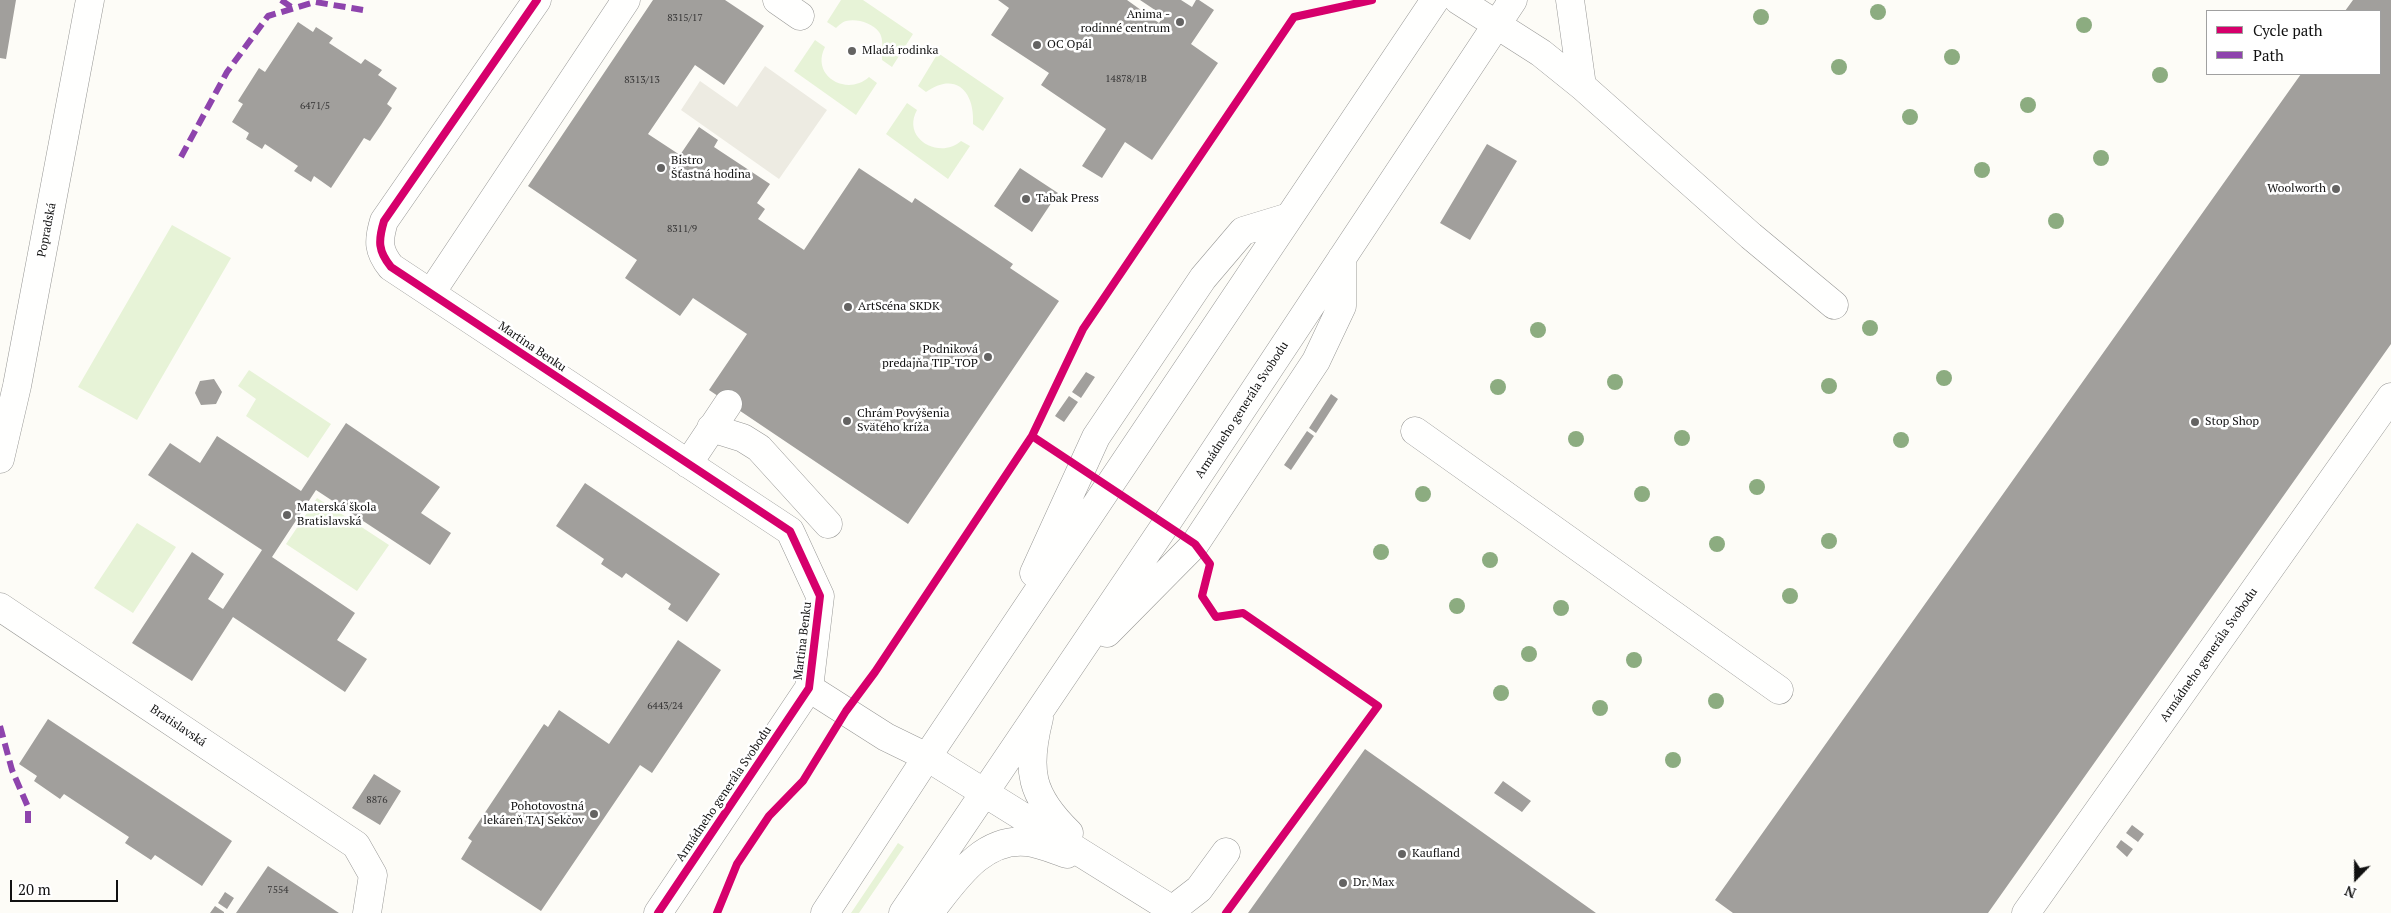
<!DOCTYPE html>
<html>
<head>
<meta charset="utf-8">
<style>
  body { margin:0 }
  #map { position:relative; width:2391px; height:913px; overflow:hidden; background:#fdfcf7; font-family:"PT Serif",serif }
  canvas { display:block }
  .legend { position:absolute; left:2206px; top:10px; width:175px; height:65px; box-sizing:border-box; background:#fff; border:1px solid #a0a0a0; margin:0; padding:6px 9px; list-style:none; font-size:15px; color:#111 }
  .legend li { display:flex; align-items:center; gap:10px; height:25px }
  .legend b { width:25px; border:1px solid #a0a0a0 }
  .north { position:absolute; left:2331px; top:853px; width:50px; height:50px; -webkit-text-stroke:4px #fff; paint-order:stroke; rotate:202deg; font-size:14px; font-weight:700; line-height:20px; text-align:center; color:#111 }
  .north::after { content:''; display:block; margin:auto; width:18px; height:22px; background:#111; clip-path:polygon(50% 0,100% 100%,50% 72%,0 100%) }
  .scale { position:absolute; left:10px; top:880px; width:108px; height:22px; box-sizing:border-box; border:2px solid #111; border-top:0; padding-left:6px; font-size:15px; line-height:18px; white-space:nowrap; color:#111; -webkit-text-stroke:4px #fff; paint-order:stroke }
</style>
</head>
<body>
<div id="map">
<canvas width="2391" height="913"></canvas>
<ul class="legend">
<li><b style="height:6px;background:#d6006c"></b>Cycle path</li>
<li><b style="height:6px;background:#8e44ad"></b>Path</li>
</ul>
<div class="north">N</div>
<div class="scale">20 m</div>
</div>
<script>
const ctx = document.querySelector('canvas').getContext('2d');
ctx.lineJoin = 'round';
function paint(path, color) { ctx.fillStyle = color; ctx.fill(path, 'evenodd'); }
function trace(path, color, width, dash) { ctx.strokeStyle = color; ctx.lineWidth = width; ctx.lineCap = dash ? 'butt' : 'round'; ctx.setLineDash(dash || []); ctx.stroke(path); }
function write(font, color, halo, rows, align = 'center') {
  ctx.font = font + ' "PT Serif",serif'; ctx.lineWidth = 5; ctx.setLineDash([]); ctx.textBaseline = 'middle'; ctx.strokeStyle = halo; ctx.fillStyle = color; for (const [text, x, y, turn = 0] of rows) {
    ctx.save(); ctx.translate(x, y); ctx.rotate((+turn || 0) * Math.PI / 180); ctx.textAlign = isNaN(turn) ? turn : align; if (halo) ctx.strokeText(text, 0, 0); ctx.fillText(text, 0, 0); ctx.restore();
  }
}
paint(new Path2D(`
  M 841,0 L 863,0 L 913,34 L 892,67 L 882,60 C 882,51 884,39 879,32 C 873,23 856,18 846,21 C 842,22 838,26 836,28 L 827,22 Z
  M 815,40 L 825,47 C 810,76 847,97 869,77 L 877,83 L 856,115 L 794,71 Z
  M 938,53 L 1004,98 L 983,131 L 973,124 C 975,92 956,71 926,92 L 918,86 Z
  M 907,103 L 917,110 C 901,139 940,160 961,141 L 970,146 L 948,179 L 886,134 Z
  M 172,225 L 231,258 L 137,420 L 78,387 Z
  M 249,370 L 331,424 L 308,458 L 246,416 L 256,399 L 238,386 Z
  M 317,498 L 389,545 L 357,591 L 286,544 Z
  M 137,523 L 176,547 L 133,613 L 94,588 Z
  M 898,843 L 904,847 L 859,913 L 851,913 Z`), '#e7f3d7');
paint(new Path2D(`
  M 765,66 L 827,110 L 779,179 L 681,110 L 700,81 L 737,107 Z`), '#edebe2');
paint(new Path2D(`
  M 0,0 L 16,0 L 6,59 L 0,58 Z
  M 653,0 L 725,0 L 764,26 L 724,85 L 695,65 L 648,134 L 680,155 L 699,127 L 718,140 L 714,147 L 770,184 L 757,203 L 765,209 L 758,219 L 804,250 L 859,168 L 912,203 L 915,198 L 1013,264 L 1010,268 L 1059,301 L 908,524 L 709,390 L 747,334 L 693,298 L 680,316 L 625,278 L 637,260 L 528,186 Z
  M 998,0 L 1127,0 L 1159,23 L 1164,16 L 1140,0 L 1181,0 L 1192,7 L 1196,0 L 1199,0 L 1214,10 L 1191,44 L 1218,63 L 1152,160 L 1125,142 L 1102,178 L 1082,166 L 1106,129 L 1041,85 L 1049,73 L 991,35 L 1009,8 Z
  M 2353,0 L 2391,0 L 2391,344 L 1988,913 L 1733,913 L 1715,900 L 2301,74 L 2380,74 L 2380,11 L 2345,11 Z
  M 298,22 L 313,32 L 316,27 L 333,38 L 329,43 L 361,64 L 365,59 L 382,70 L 378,75 L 397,88 L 387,104 L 392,108 L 381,125 L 370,141 L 364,138 L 331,188 L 314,176 L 311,182 L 294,171 L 298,166 L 265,144 L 262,149 L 246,139 L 249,133 L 232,122 L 243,104 L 238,101 L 259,68 L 265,72 Z
  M 1487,144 L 1517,161 L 1470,240 L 1440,223 Z
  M 1020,168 L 1058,193 L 1032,232 L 994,206 Z
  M 1086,372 L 1095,377 L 1081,398 L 1072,392 Z
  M 214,379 L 222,392 L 216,404 L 201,405 L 195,393 L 200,381 Z
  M 1331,394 L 1338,399 L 1316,433 L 1309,428 Z
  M 1069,396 L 1078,402 L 1064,422 L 1055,416 Z
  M 346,423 L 440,487 L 421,513 L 451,533 L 430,565 L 316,490 L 272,557 L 355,613 L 337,640 L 367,659 L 345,692 L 233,617 L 192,681 L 132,643 L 192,552 L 224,574 L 208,599 L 223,609 L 262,550 L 148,475 L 170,443 L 200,463 L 217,436 L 301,491 Z
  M 1307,431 L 1314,436 L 1291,470 L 1284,465 Z
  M 585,483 L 720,574 L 687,622 L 668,609 L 671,604 L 626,573 L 622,578 L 601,564 L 604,559 L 556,526 Z
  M 678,640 L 721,670 L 652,773 L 640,765 L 541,911 L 461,859 L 472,841 L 468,838 L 544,724 L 548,727 L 559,710 L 609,744 Z
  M 48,719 L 232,841 L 202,886 L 155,855 L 151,860 L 125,843 L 129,837 L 64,794 L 60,799 L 34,781 L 37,776 L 19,764 Z
  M 1365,749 L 1430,795 L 1596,913 L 1248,913 Z
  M 374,774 L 401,791 L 380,825 L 352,808 Z
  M 1503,781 L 1531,801 L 1522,812 L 1494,793 Z
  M 2132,825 L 2144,834 L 2138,842 L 2126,833 Z
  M 2121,840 L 2133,849 L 2127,857 L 2116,847 Z
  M 268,866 L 339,913 L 236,913 Z
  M 225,892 L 234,898 L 227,909 L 218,903 Z
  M 215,906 L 224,912 L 224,913 L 210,913 Z`), '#a19f9c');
const minor = new Path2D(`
  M 537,0 L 384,221 C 378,241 378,251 391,267 L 790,531 L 820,596 L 809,688 L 658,913
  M 777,0 L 800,16
  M 1458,0 L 1541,53 L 1582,86 L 1751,236 L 1834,305
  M 1570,0 L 1582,86
  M 431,293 L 626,0
  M 711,428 L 743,438 L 759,448 L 828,524
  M 1415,431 L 1779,690
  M 0,459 L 17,386 L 90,0
  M 688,464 L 728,404
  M 1034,573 L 1096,437 L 1203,278 L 1243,231 L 1289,217
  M 0,607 L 356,845 L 373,875 L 367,913
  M 1107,633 L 1195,544 L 1316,361 L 1342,306 L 1342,258
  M 809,688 L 886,737 L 927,757 L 1171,909 L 1173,913
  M 1039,718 C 1026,770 1030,795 1069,833
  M 825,913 L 927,757 L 1435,0
  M 903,913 L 1166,524 L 1513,0
  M 929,913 C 954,882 981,837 1027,842 C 1041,844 1055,850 1067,854
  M 1168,913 L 1199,889 L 1226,852
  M 2026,913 L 2391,397`);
trace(minor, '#979795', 29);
trace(minor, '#fffffe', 28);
trace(new Path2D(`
  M 281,0 L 293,8
  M 181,157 L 227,72 L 268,16 L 315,2 L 363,10
  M 0,726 L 12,770 L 28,807 L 28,827`), '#8e44ad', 6, [12, 6]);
trace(new Path2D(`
  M 537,0 L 384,221 C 378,241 378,251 391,267 L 790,531 L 820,596 L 809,688 L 658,913
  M 1032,436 L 1195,544 L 1210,564 L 1202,596 L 1216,617 L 1243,613 L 1378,706 L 1226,913
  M 717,913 L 737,864 L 769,816 L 803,781 L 846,711 L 875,672 L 1032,436 L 1083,329 L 1294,17 L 1372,0`), '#d6006c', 8);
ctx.fillStyle = '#8cac80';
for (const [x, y] of [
  [1878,12],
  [1761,17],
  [2084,25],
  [1952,57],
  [1839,67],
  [2160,75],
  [2028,105],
  [1910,117],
  [2101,158],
  [1982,170],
  [2056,221],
  [1870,328],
  [1538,330],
  [1944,378],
  [1615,382],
  [1829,386],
  [1498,387],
  [1682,438],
  [1576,439],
  [1901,440],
  [1757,487],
  [1423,494],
  [1642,494],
  [1829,541],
  [1717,544],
  [1381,552],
  [1490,560],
  [1790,596],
  [1457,606],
  [1561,608],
  [1529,654],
  [1634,660],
  [1501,693],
  [1716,701],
  [1600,708],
  [1673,760]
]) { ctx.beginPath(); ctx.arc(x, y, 8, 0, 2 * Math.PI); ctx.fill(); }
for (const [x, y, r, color] of [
  [1180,22,5,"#646362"],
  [1037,45,5,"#646362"],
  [852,51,5,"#646362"],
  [661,168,5,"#646362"],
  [2336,189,5,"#646362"],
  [1026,199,5,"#646362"],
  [848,307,5,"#646362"],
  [988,357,5,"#646362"],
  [847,421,5,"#646362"],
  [2195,422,5,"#646362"],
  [287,515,5,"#646362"],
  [594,814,5,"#646362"],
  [1402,854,5,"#646362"],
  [1343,883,5,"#646362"]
]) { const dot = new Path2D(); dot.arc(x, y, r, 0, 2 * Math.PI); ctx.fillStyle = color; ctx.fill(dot); trace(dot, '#fff', 2); }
write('10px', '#353434', null, [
  ["8315/17",685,18],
  ["14878/1B",1126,79],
  ["8313/13",642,80],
  ["6471/5",315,106],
  ["8311/9",682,229],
  ["6443/24",665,706],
  ["8876",377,800],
  ["7554",278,890]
]);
write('12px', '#111', '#fff', [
  ["Anima -",1170,15,"right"],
  ["rodinné centrum",1170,29,"right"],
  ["OC Opál",1047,45],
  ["Mladá rodinka",862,51],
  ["Bistro",671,161],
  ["Šťastná hodina",671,175],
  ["Woolworth",2326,189,"right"],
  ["Tabak Press",1036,199],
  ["ArtScéna SKDK",858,307],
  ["Podniková",978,350,"right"],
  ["predajňa TIP-TOP",978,364,"right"],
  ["Chrám Povýšenia",857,414],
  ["Svätého kríža",857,428],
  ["Stop Shop",2205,422],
  ["Materská škola",297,508],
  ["Bratislavská",297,522],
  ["Pohotovostná",584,807,"right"],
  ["lekáreň TAJ Sekčov",584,821,"right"],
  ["Kaufland",1412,854],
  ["Dr. Max",1353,883]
], 'left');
write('12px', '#111', '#fff', [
  ["Popradská",47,230,-79],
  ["Martina Benku",532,347,34],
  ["Armádneho generála Svobodu",1242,410,-57],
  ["Martina Benku",803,641,-83],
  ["Armádneho generála Svobodu",2209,655,-55],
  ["Bratislavská",178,726,34],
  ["Armádneho generála Svobodu",724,794,-56]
]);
</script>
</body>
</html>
